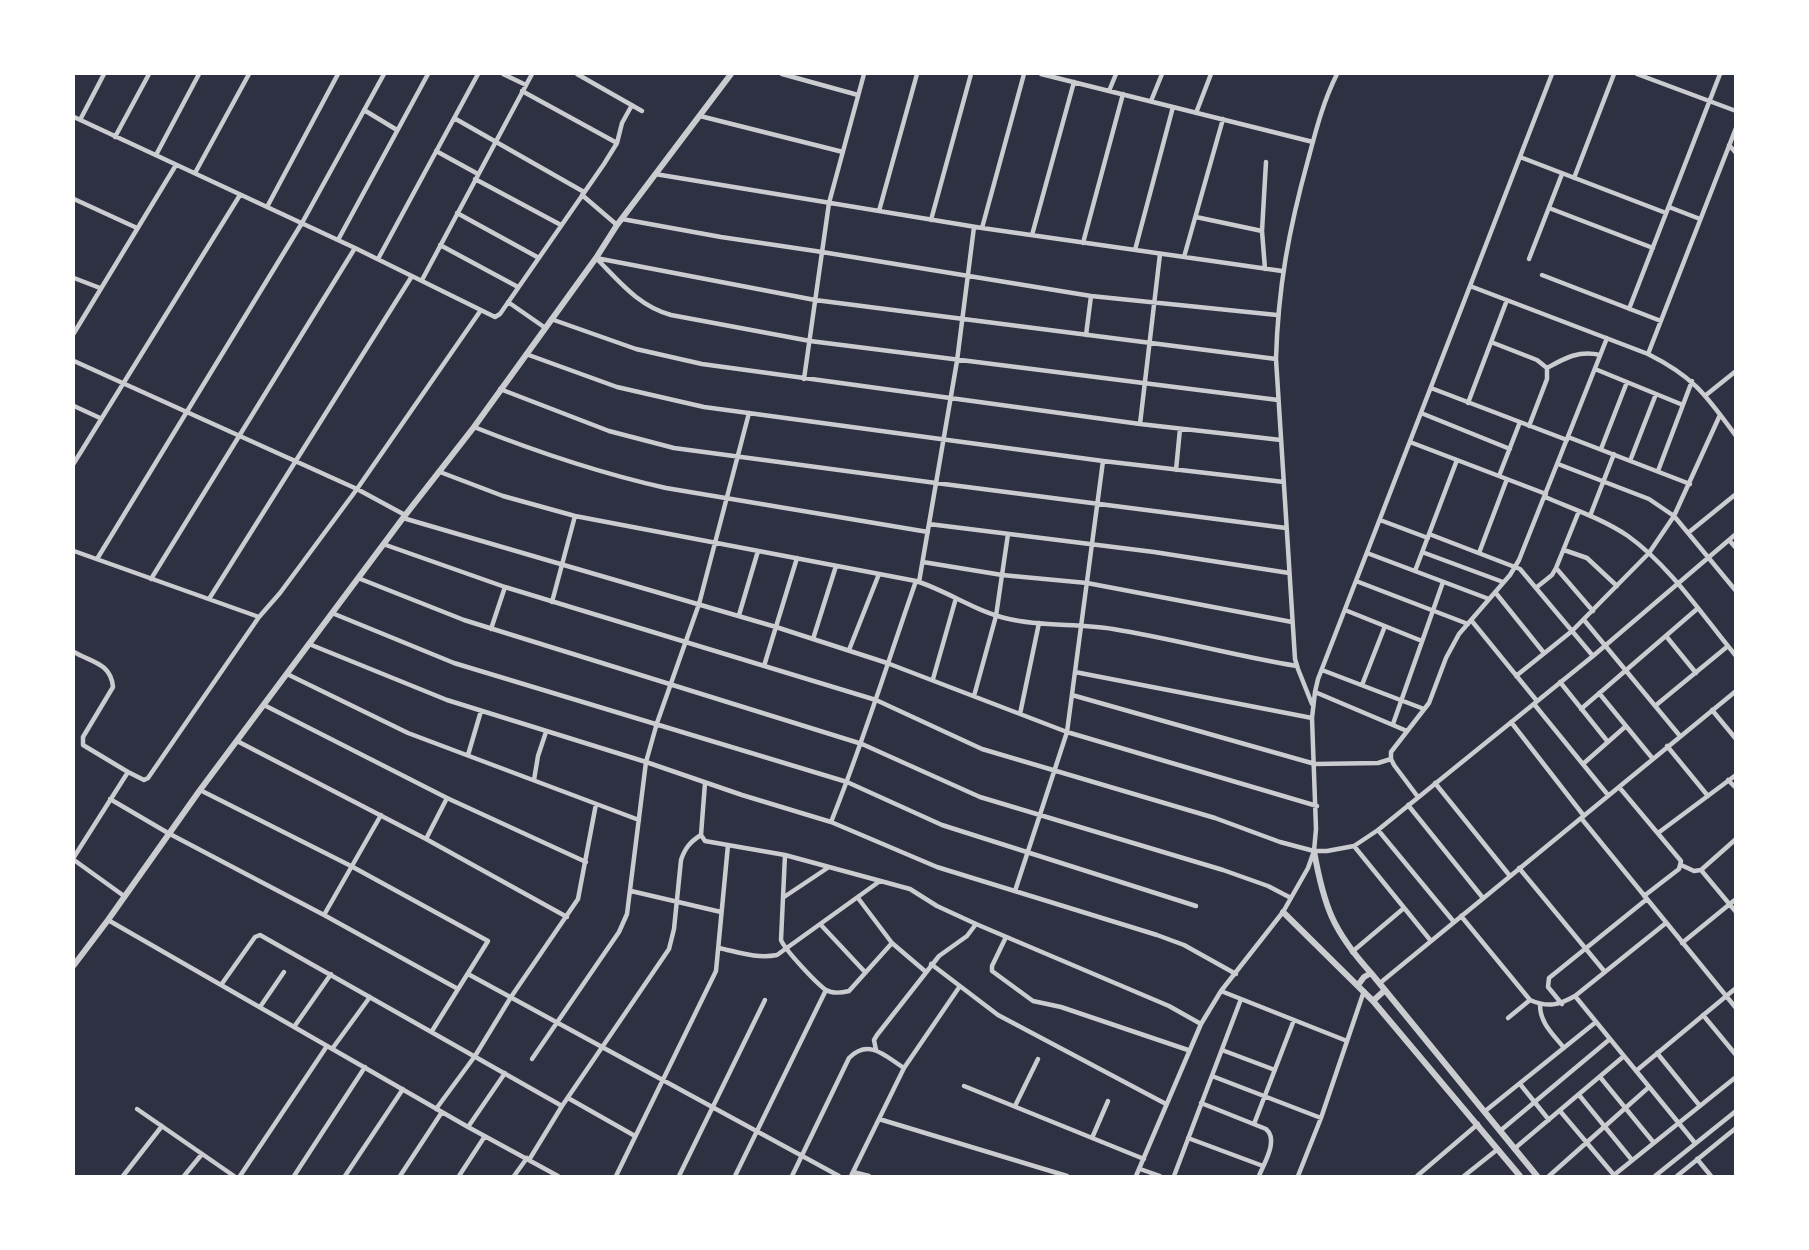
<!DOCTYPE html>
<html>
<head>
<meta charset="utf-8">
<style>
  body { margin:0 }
  #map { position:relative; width:1809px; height:1250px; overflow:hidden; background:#2d3142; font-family:"Playfair Display",serif }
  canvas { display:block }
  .frame { position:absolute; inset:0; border:75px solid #fff; pointer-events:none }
</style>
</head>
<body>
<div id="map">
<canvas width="1809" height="1250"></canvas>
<div class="frame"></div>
</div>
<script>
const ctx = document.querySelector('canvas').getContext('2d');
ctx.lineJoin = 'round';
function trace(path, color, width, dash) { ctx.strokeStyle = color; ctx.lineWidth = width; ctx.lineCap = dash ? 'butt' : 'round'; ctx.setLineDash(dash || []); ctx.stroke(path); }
trace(new Path2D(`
  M 503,74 L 526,85
  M 577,74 L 642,111
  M 782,74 L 858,95
  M 1041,74 L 1313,142
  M 1637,74 L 1736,111
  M 522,91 L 617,143
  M 1109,91 L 1116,74
  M 1151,101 L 1162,74
  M 364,110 L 397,130
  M 1196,113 L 1211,74
  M 700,116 L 843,152
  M 74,117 L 355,248 L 495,317 L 500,314 L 604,164 L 617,143 L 622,123 L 632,105
  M 454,118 L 584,192
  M 80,120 L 104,74
  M 115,137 L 149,74
  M 1729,145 L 1736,153
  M 436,151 L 478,174
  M 156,155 L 199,74
  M 1520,157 L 1666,213
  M 195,173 L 249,74
  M 655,174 L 982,228 L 1282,271
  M 1574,178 L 1614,74
  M 475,179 L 561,225
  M 582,195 L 617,225
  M 74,199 L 137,228
  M 267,207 L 338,74
  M 1669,207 L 1700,219
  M 1549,208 L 1653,248
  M 879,211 L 917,74
  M 457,213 L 539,258
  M 1196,217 L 1262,231
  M 622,219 L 721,237 L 822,252 L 1091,296 L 1277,315
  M 931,220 L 971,74
  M 982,228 L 1024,74
  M 1032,235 L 1074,82
  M 338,240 L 428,74
  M 1083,243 L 1123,94
  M 440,245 L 518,287
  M 1135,250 L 1173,107
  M 1184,257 L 1223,119
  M 596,258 C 619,281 638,306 671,315 L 810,341 L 1278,400
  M 596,258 L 815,300 L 1276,359
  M 378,259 L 478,74
  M 1529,259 L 1562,174
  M 1265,269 L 1262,231 L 1266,162
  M 1542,275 L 1661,321
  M 74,278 L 100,288
  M 422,280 L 532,74
  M 1470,286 L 1648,354 C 1694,377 1706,395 1736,436
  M 508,302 L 544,327
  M 1629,309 L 1720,74
  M 551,319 L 636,349 L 702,364 L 1140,424 L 1281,440
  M 74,333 L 176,165
  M 1086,335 L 1091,296
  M 1491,342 L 1537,360 L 1547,368 L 1547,379 L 1529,426
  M 526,354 L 617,387 L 704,407 L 1103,461 L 1284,482
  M 1648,354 L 1736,128
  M 74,361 L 357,489 L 405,515
  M 1547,368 C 1565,358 1579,350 1600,355
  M 1595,369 L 1683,405
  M 804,379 L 829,203 L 864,74
  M 1431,388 L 1567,440
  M 500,389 L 609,431 L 674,448 L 936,483 L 1286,528
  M 1706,395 L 1736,371
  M 1468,403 L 1507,300
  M 74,406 L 100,418
  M 1421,413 L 1510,449
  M 1140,424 L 1160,254
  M 474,427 C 537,452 599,473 666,488 L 928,532
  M 1568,437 L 1690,484
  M 1410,442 L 1546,494
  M 1601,449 L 1627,382
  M 1630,461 L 1656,394
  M 74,463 L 240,195
  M 1558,464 L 1649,499 L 1674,516 L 1736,591
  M 1176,470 L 1180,429
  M 1658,471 L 1692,381
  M 440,472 L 503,496 L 575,516 L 916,581 C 948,591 976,612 1009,619 C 1043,627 1079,623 1113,629 C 1175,639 1235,656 1297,666
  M 1499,476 L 1520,422
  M 1545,497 C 1573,509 1603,519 1628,536 C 1671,567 1702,615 1736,656
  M 1590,516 L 1614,454
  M 403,518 L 776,627 L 887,663 L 1067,732 L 1317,806
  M 1380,520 L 1428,538
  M 929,524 L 1154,552 L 1289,573
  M 1688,533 L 1736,494
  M 1429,534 L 1520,569 L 1593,656
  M 1729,540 L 1736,548
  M 383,544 L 505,587 L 876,700 L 982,749 L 1215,818 L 1280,842 L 1314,851 L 1327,851 L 1354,846 L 1378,830 L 1593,656 L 1736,534
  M 1564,550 L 1587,558 L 1617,586
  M 74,551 L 259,617
  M 1422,552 L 1503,582
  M 1367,553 L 1489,599
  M 1479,553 L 1507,479
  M 97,559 L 302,223 L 384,74
  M 923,562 L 1002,575 L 1087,583 L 1292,622
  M 1556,568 L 1593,611
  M 1415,571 L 1457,460
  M 358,578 L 464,620 L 862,744 L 980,797 L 1223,870 L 1268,886 L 1291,898
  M 151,579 L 355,248
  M 1356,581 L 1468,624
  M 919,582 L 957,361 L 974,227
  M 1537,587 L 1552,575 L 1556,568 L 1579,511
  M 1495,592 L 1544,653
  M 209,599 L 412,276
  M 552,602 L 575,516
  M 1345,610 L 1422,641
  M 332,613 L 454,663 L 847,782 L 942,825 L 1196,906
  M 739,615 L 758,551
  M 1471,620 L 1537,701
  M 1584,620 L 1680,736
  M 491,629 L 505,587
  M 1666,636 L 1696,673
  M 813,639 L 836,566
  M 309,644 L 447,700 L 646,762 L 742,795 L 831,822 L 937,867 L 1157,935 L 1184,945 L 1236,974
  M 849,650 L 879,574
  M 74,652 C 91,662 111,663 113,687 L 83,737 L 83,745 L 128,772 L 144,780 L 148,778 L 259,617 L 280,593 L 357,489 L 481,310
  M 764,666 L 797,558
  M 1322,670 L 1424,709
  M 1075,672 L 1312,718
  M 287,674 L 408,733 L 639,820
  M 1516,676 L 1572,631 L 1649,553 L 1674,516 L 1720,415
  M 933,679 L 956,598
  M 1560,682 L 1608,742
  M 1362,685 L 1385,626
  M 1315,692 L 1407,731
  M 1599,693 L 1653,759
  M 1072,695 L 1315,764 L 1378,763 L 1391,759
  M 974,696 L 996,616 L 1008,534
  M 1312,704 L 1298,669 L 1295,659 L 1276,359 C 1278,287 1289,229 1308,160 C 1316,130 1323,102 1337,74
  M 1534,704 L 1608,795
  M 264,705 L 447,798 L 586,862
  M 1655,706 L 1728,646
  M 1581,709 L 1697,609
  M 1712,710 L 1736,739
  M 1020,714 L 1039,623
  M 1511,722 L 1584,816
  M 1393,724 L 1443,582
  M 237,741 L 426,839 L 567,917
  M 1667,746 L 1708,796
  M 468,755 L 481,711
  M 1583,764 L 1626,726
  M 534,780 L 538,756 L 546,732
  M 1728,780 L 1736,788
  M 705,783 L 701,835 L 705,841 L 785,855 L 910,889 L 937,906 L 976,924 L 1169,1006 L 1201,1024
  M 1435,783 L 1510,876
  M 1619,787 L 1681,861 L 1679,869 L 1644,896
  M 200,790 L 351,866 L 488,941 L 432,1031
  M 1418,797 L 1394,765 L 1391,759 L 1391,752 L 1429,703 L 1446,658 L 1459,634 L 1510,575 L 1519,560 L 1607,338
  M 110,799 L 168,833 L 324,915 L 458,989
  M 1408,805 L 1483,898
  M 1581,818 L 1736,1008
  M 831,822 C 863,743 888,661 916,581
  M 1378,830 L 1454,922
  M 1658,833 L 1736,775
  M 426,839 L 447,798
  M 1354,846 L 1431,941
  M 785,855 L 781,940 C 785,950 817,984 826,990 C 833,994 841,993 849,991 L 892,943
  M 74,857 L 128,772
  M 74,860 L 124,896
  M 1681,865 L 1694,871 L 1701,870 L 1736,839
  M 1519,868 L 1605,972
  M 1701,870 L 1736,912
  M 631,891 L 721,912
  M 1015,891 L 1067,732 L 1103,461
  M 784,897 L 829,867
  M 858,898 L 892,943 L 926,972
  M 324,915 L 381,815
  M 1461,916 L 1530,1000 C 1548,1008 1559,1005 1575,996 L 1666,923
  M 108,920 L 468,1127 L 558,1176
  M 821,925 L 865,972
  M 1006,937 L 992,966 L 992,971 L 1033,1001 L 1061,1007 L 1188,1050
  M 1682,943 L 1736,899
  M 719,948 C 738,952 757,959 777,955 L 880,881
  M 1352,952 L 1404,908
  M 931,964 L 998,1015 L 1166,1104
  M 468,974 L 839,1176
  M 1380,983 L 1736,691
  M 221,985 L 255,937 L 260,935 L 562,1106
  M 1221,991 L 1347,1041
  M 1575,996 L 1695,1143
  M 1562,1004 L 1548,987 L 1549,978 L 1647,899
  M 1540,1005 C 1540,1023 1553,1034 1564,1048
  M 260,1007 L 284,972
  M 1703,1015 L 1736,1055
  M 1508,1018 L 1530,1000
  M 294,1027 L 331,974
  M 332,1049 L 370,997
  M 876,1050 L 874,1040 L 877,1035 L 939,956 L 967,936 L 976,924
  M 1222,1050 L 1275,1070
  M 1657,1053 L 1700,1106
  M 532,1059 L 619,932 L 627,914 L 646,762 L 657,723 L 699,604 L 749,413
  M 1636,1071 L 1736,988
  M 1212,1076 L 1321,1118
  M 1600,1077 L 1654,1143
  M 1520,1084 L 1549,1120
  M 964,1086 L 1144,1159
  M 1579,1095 L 1632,1160
  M 568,1098 L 635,1136
  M 1201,1103 L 1266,1129 C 1279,1140 1264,1163 1259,1176
  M 1015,1106 L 1038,1059
  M 137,1109 L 234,1176
  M 436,1109 L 475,1056 L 511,997 L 578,899 L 596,804
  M 1560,1111 L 1614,1175
  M 1484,1112 L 1596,1022
  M 879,1119 L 1067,1176
  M 1254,1124 L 1294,1020
  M 468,1127 L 505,1073
  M 1500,1131 L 1610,1039
  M 1092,1138 L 1108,1101
  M 1188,1138 L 1263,1166
  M 1514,1149 L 1624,1056
  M 1697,1159 L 1711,1176
  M 529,1160 L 562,1106 L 669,949 L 674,929 L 681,860 C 685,848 690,842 701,835
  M 1140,1169 L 1160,1176
  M 853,1172 L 869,1176
  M 1614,1175 L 1736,1077
  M 123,1176 L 162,1126
  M 184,1176 L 202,1154
  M 240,1176 L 327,1046
  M 294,1176 L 365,1067
  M 345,1176 L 403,1089
  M 400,1176 L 442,1112
  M 459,1176 L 485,1136
  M 514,1176 L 527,1158
  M 616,1176 L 716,971 L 728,845
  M 679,1176 L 765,1000
  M 735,1176 L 826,990
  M 792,1176 L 849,1058 C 869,1038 885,1056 904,1068
  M 851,1176 L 904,1068 L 960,986
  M 1136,1176 L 1201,1024 L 1221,991 L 1283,912 L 1308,868 L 1314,851 L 1316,829 L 1312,718 L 1315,692 L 1318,679 L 1552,74
  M 1174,1176 L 1241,999
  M 1298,1176 L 1321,1118 L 1364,991
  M 1417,1176 L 1478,1124
  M 1464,1176 L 1498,1149
  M 1549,1176 L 1649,1087
  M 1655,1176 L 1736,1111
  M 1677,1176 L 1736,1128`), '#caccd0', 4.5);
trace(new Path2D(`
  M 1314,851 C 1324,907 1333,931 1371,973 L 1537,1176
  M 1283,912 L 1373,1001 L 1520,1176
  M 74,965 L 108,920 L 200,790 L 403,518 L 474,427 L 596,258 L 617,225 L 731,74
  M 1358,985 L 1364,977 L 1371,973
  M 1373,1001 L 1385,990`), '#caccd0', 6);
</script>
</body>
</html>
